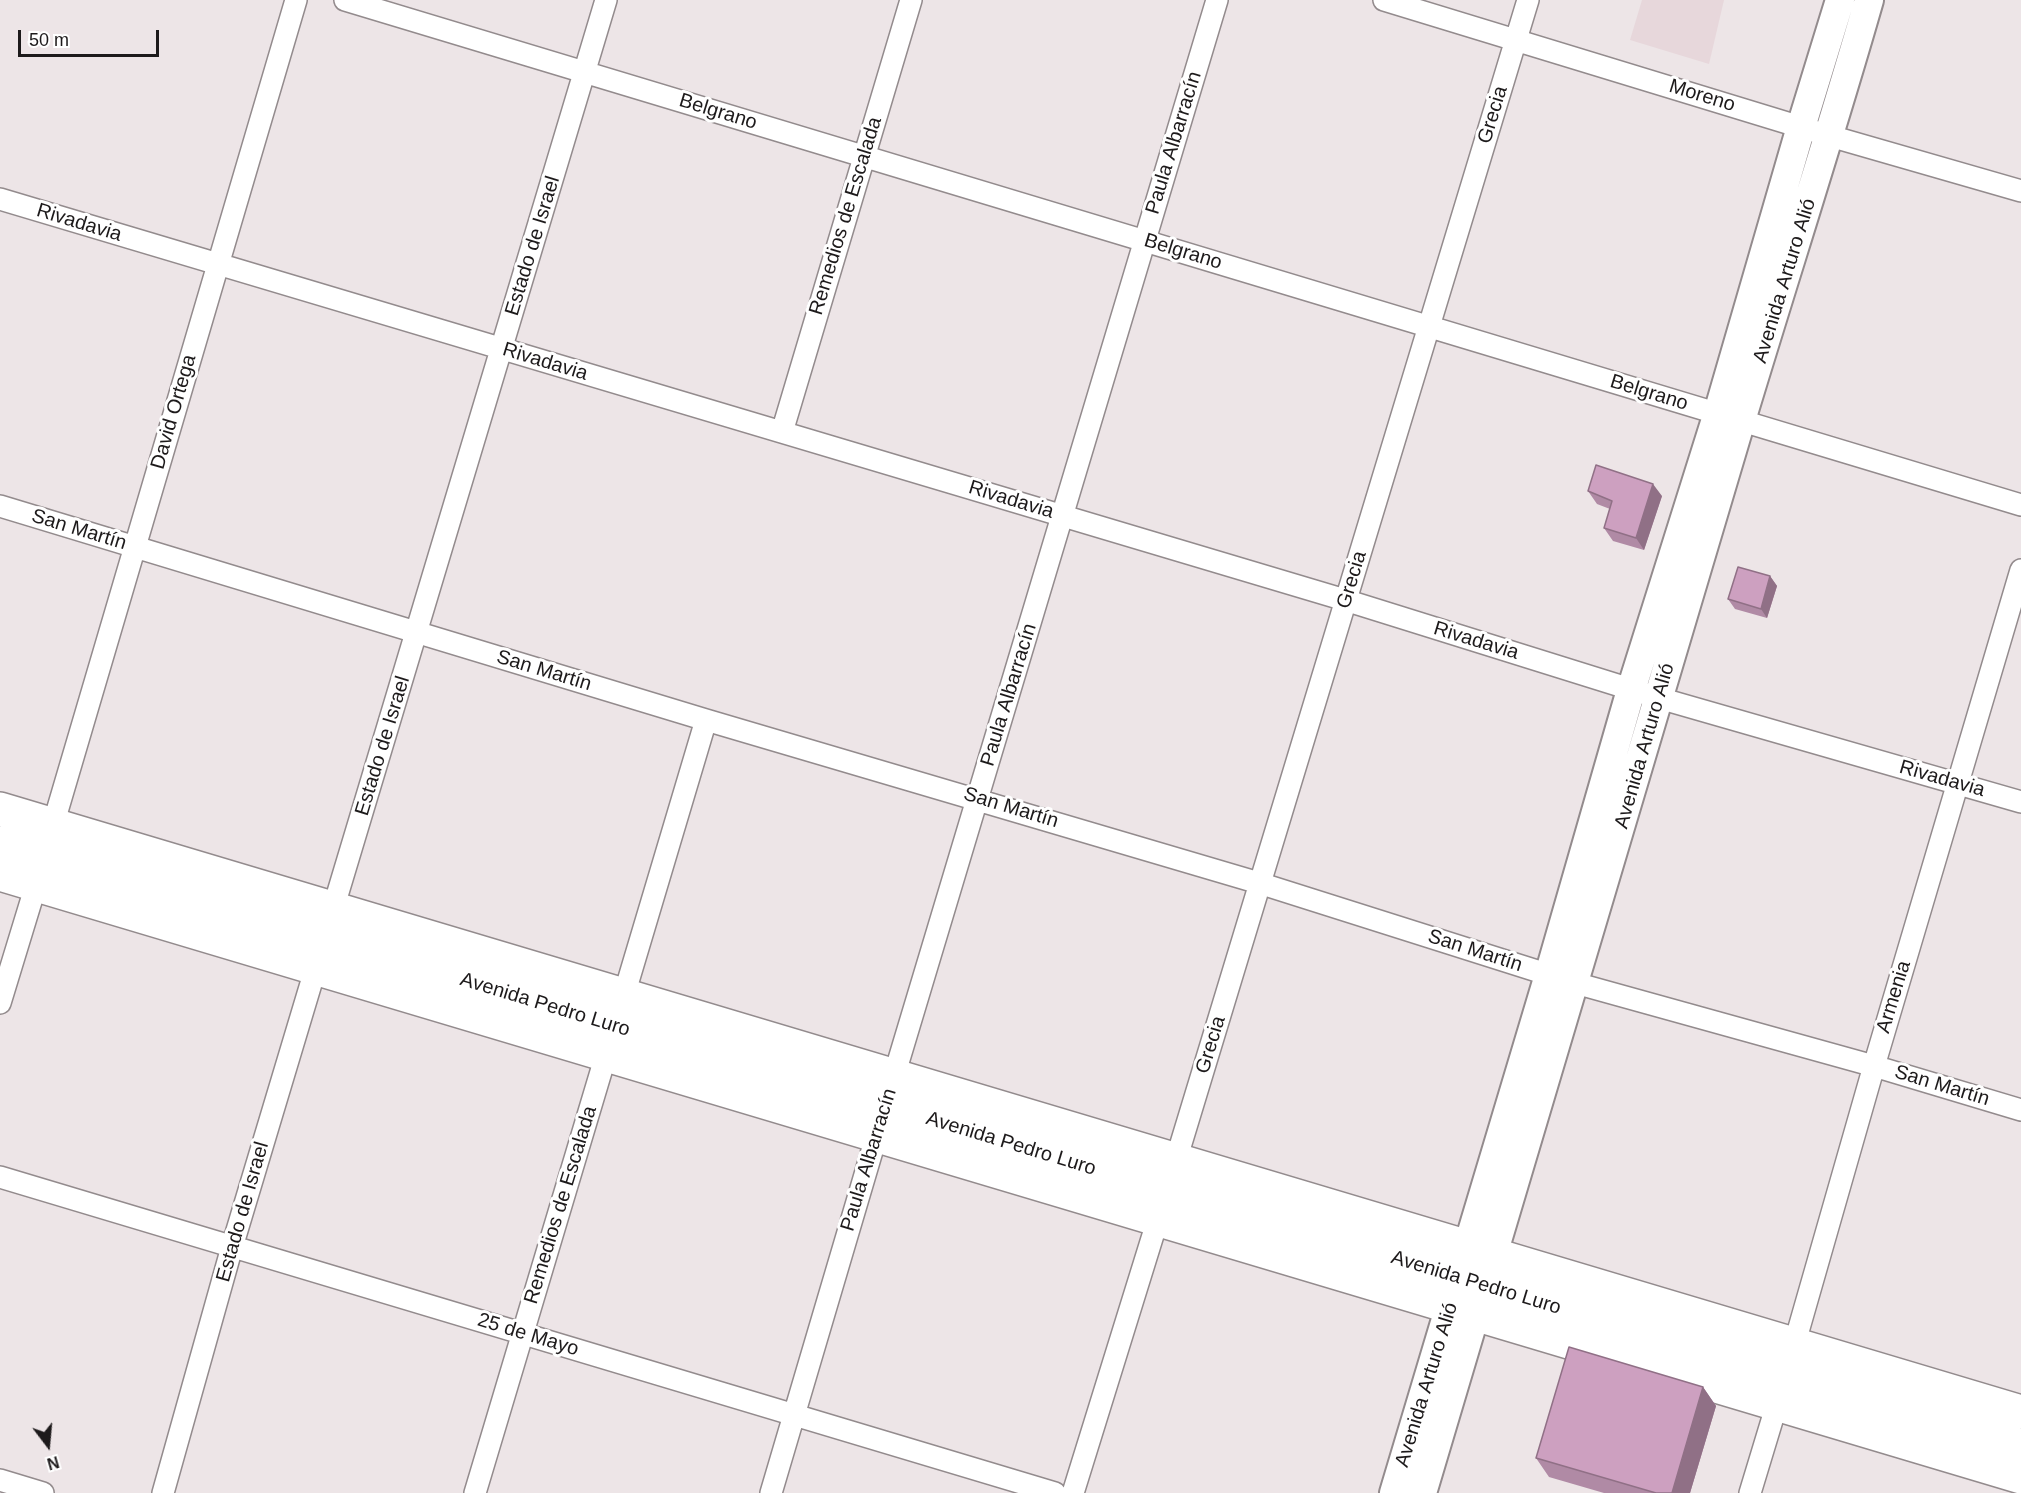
<!DOCTYPE html>
<html>
<head>
<meta charset="utf-8">
<style>
  body { margin:0 }
  #map { position:relative; width:2021px; height:1493px; overflow:hidden; background:#ede5e7; font-family:Helvetica,sans-serif }
  canvas { display:block }
  .north { position:absolute; left:18px; top:1415px; width:60px; height:60px; -webkit-text-stroke:4px #fff; paint-order:stroke; rotate:164deg; font-size:16px; font-weight:700; line-height:24px; text-align:center; color:#1d1a1b }
  .north::after { content:''; display:block; margin:auto; width:21px; height:27px; background:#1d1a1b; clip-path:polygon(50% 0,100% 100%,50% 72%,0 100%) }
  .scale { position:absolute; left:18px; top:30px; width:141px; height:27px; box-sizing:border-box; border:3px solid #1d1a1b; border-top:0; padding-left:8px; font-size:18px; line-height:21px; white-space:nowrap; color:#1d1a1b; -webkit-text-stroke:4px #fff; paint-order:stroke }
</style>
</head>
<body>
<div id="map">
<canvas width="2021" height="1493"></canvas>
<div class="north">N</div>
<div class="scale">50 m</div>
</div>
<script>
const ctx = document.querySelector('canvas').getContext('2d');
ctx.lineJoin = 'round';
function paint(path, color) { ctx.fillStyle = color; ctx.fill(path, 'evenodd'); }
function trace(path, color, width, dash) { ctx.strokeStyle = color; ctx.lineWidth = width; ctx.lineCap = dash ? 'butt' : 'round'; ctx.setLineDash(dash || []); ctx.stroke(path); }
function write(font, color, halo, rows, align = 'center') {
  ctx.font = font + ' Helvetica,sans-serif'; ctx.lineWidth = 6; ctx.setLineDash([]); ctx.textBaseline = 'middle'; ctx.strokeStyle = halo; ctx.fillStyle = color; for (const [text, x, y, turn = 0] of rows) {
    ctx.save(); ctx.translate(x, y); ctx.rotate((+turn || 0) * Math.PI / 180); ctx.textAlign = isNaN(turn) ? turn : align; if (halo) ctx.strokeText(text, 0, 0); ctx.fillText(text, 0, 0); ctx.restore();
  }
}
paint(new Path2D(`
  M 1642,0 L 1724,0 L 1709,64 L 1630,40 Z`), '#e7d7db');
const minor = new Path2D(`
  M 345,0 L 2021,505
  M 1384,0 L 1830,136 L 2021,191
  M 0,199 L 1345,600 L 1659,698 L 2021,802
  M 782,432 L 911,0
  M 0,506 L 706,720 L 1259,883 L 1575,983 L 1874,1066 L 2021,1110
  M 53,825 L 296,0
  M 330,919 L 606,0
  M 624,995 L 706,720
  M 0,1003 L 36,885
  M 891,1086 L 1217,0
  M 1176,1160 L 1528,0
  M 0,1177 L 1055,1493
  M 1791,1356 L 1874,1066 L 2021,570
  M 0,1480 L 43,1493
  M 163,1493 L 232,1247 L 319,957
  M 475,1493 L 606,1055
  M 771,1493 L 880,1124
  M 1073,1493 L 1158,1219
  M 1750,1493 L 1780,1394`);
const secondary = new Path2D(`
  M 1394,1493 L 1549,975 L 1631,690 L 1718,413 L 1801,127 L 1840,0
  M 1422,1493 C 1530,1138 1634,782 1739,427 C 1782,284 1828,143 1869,0`);
const trunk = new Path2D(`
  M 0,809 L 2021,1412
  M 0,843 L 2021,1446
  M 0,874 L 2021,1477`);
trace(minor, '#938b8d', 24);
trace(secondary, '#938b8d', 32);
trace(trunk, '#938b8d', 36);
trace(minor, '#fff', 21);
trace(secondary, '#fff', 28);
trace(trunk, '#fff', 33);
paint(new Path2D(`
  M 1588,491 L 1662,496 L 1644,550 L 1613,541 L 1604,528 L 1610,509 L 1597,504 Z
  M 1770,576 L 1777,586 L 1767,618 L 1735,609 L 1728,599 Z
  M 1703,1387 L 1716,1406 L 1690,1493 L 1604,1493 L 1549,1477 L 1536,1458 Z`), '#b08aa5');
paint(new Path2D(`
  M 1653,484 L 1662,496 L 1644,550 L 1636,538 Z
  M 1770,576 L 1777,586 L 1767,618 L 1761,609 Z
  M 1703,1387 L 1716,1406 L 1690,1493 L 1672,1493 Z`), '#907086');
const building = new Path2D(`
  M 1596,465 L 1653,484 L 1636,538 L 1604,528 L 1612,501 L 1588,491 Z
  M 1738,567 L 1770,576 L 1761,609 L 1728,599 Z
  M 1569,1347 L 1703,1387 L 1672,1493 L 1656,1493 L 1536,1458 Z`);
paint(building, '#cda0c0');
trace(building, '#907086', 1.5);
write('20px', '#1d1a1b', '#fff', [
  ["Moreno",1702,96,17],
  ["Belgrano",718,112,17],
  ["Grecia",1493,115,-73],
  ["Paula Albarracín",1174,143,-73],
  ["Remedios de Escalada",846,216,-73],
  ["Rivadavia",79,223,17],
  ["Estado de Israel",533,246,-73],
  ["Belgrano",1183,252,17],
  ["Avenida Arturo Alió",1785,281,-73],
  ["Rivadavia",545,362,17],
  ["Belgrano",1649,393,17],
  ["David Ortega",174,412,-74],
  ["Rivadavia",1011,500,17],
  ["San Martín",79,530,17],
  ["Grecia",1352,580,-73],
  ["Rivadavia",1476,641,17],
  ["San Martín",544,671,17],
  ["Paula Albarracín",1009,695,-73],
  ["Estado de Israel",383,746,-73],
  ["Avenida Arturo Alió",1645,746,-74],
  ["Rivadavia",1942,779,16],
  ["San Martín",1011,808,17],
  ["San Martín",1475,951,18],
  ["Armenia",1894,997,-73],
  ["Avenida Pedro Luro",545,1005,17],
  ["Grecia",1211,1045,-73],
  ["San Martín",1942,1086,17],
  ["Avenida Pedro Luro",1011,1144,17],
  ["Paula Albarracín",869,1160,-73],
  ["Remedios de Escalada",561,1205,-73],
  ["Estado de Israel",243,1212,-74],
  ["Avenida Pedro Luro",1476,1283,17],
  ["25 de Mayo",528,1335,17],
  ["Avenida Arturo Alió",1427,1385,-73]
]);
</script>
</body>
</html>
